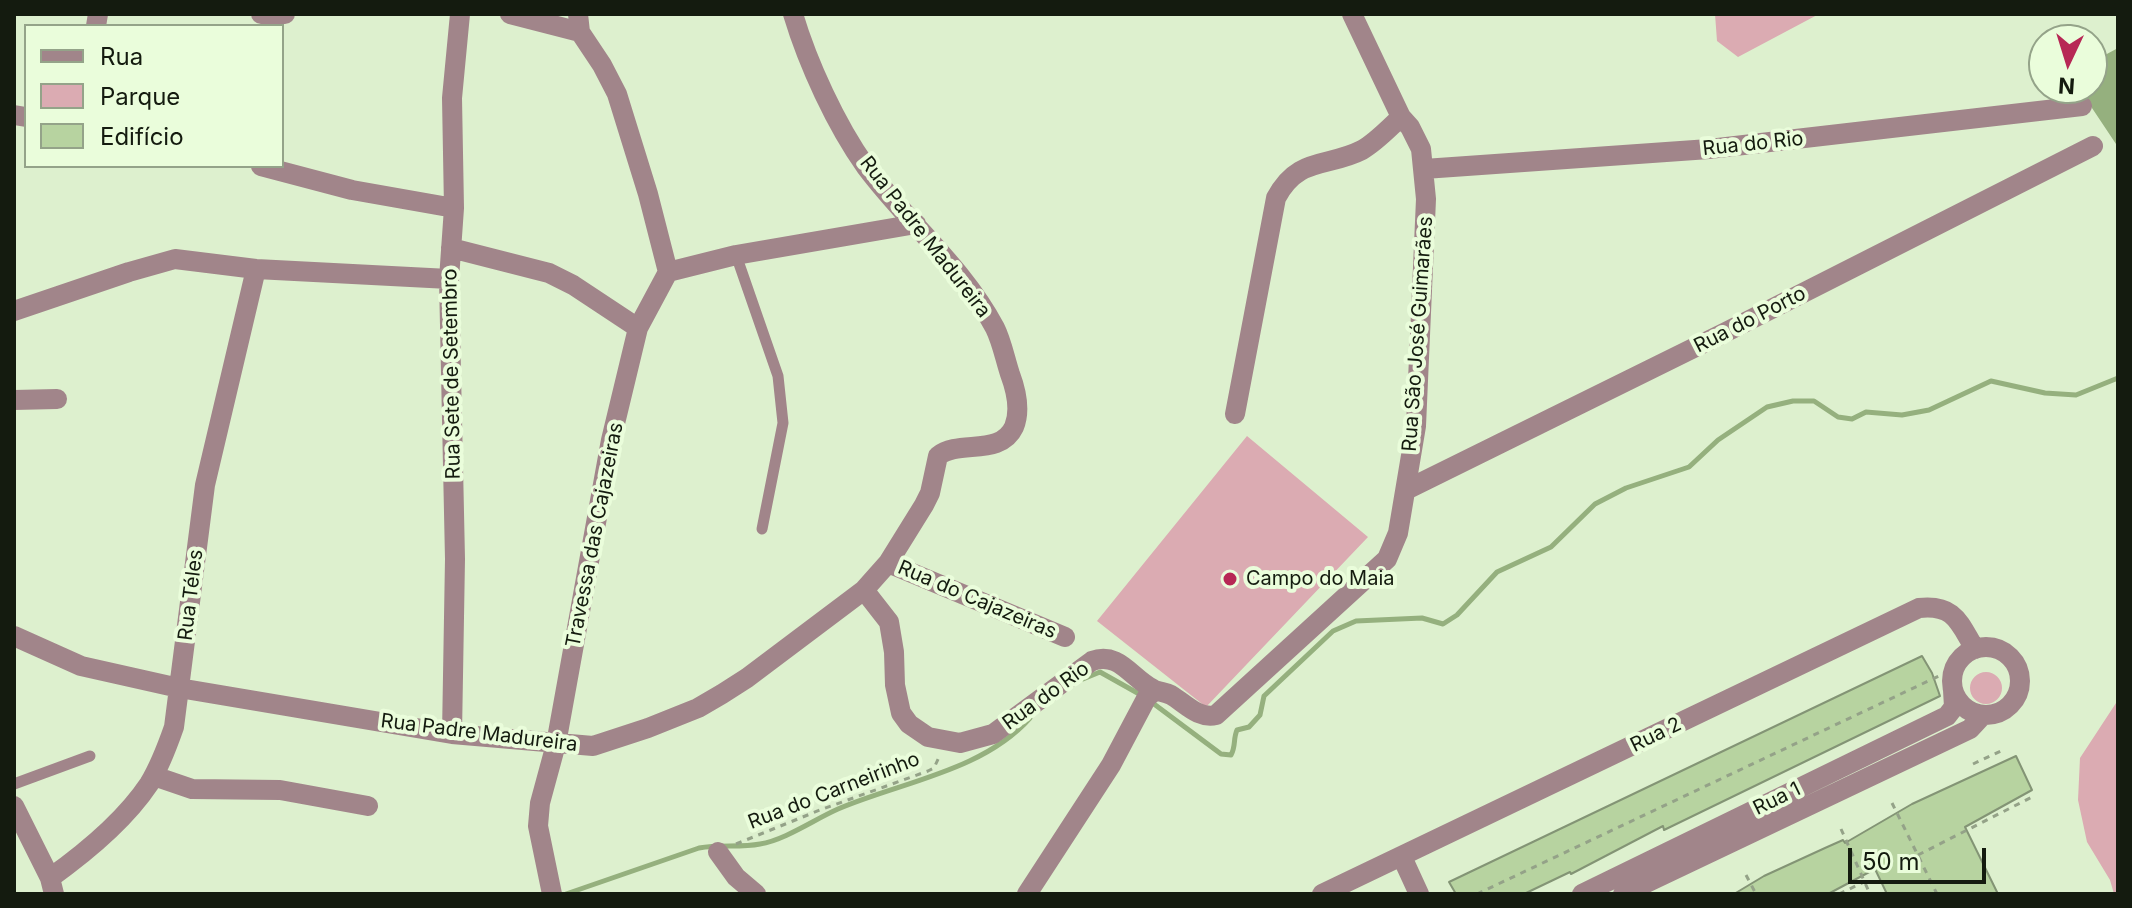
<!DOCTYPE html>
<html>
<head>
<meta charset="utf-8">
<style>
  body { margin:0 }
  #map { position:relative; width:2132px; height:908px; overflow:hidden; background:#ddf0ce; font-family:Inter,sans-serif }
  canvas { display:block }
  .frame { position:absolute; inset:0; border:16px solid #141b0f; pointer-events:none }
  .legend { position:absolute; left:24px; top:24px; width:260px; height:144px; box-sizing:border-box; background:#eafddb; border:2px solid #94a389; margin:0; padding:10px 14px; list-style:none; font-size:24px; color:#141b0f }
  .legend li { display:flex; align-items:center; gap:16px; height:40px }
  .legend b { width:40px; border:2px solid #94a389 }
  .north { position:absolute; left:2028px; top:24px; width:80px; height:80px; box-sizing:border-box; background:#eafddb; border:2px solid #94a389; border-radius:50%; rotate:184deg; font-size:22px; font-weight:700; line-height:32px; text-align:center; color:#141b0f }
  .north::after { content:''; display:block; margin:auto; width:28px; height:36px; background:#b72855; clip-path:polygon(50% 0,100% 100%,50% 72%,0 100%) }
  .scale { position:absolute; left:1848px; top:848px; width:138px; height:36px; box-sizing:border-box; border:4px solid #141b0f; border-top:0; padding-left:10px; font-size:24px; line-height:28px; white-space:nowrap; color:#141b0f; -webkit-text-stroke:6px #eafddb; paint-order:stroke }
</style>
</head>
<body>
<div id="map">
<canvas width="2132" height="908"></canvas>
<div class="frame"></div>
<ul class="legend">
<li><b style="height:10px;background:#a1858a"></b>Rua</li>
<li><b style="height:22px;background:#dbabb2"></b>Parque</li>
<li><b style="height:22px;background:#b7d3a0"></b>Edifício</li>
</ul>
<div class="north">N</div>
<div class="scale">50 m</div>
</div>
<script>
const ctx = document.querySelector('canvas').getContext('2d');
ctx.lineJoin = 'round';
function paint(path, color) { ctx.fillStyle = color; ctx.fill(path, 'evenodd'); }
function trace(path, color, width, dash) { ctx.strokeStyle = color; ctx.lineWidth = width; ctx.lineCap = dash ? 'butt' : 'round'; ctx.setLineDash(dash || []); ctx.stroke(path); }
function write(font, color, halo, rows, align = 'center') {
  ctx.font = font + ' Inter,sans-serif'; ctx.lineWidth = 8; ctx.setLineDash([]); ctx.textBaseline = 'middle'; ctx.strokeStyle = halo; ctx.fillStyle = color; for (const [text, x, y, turn = 0] of rows) {
    ctx.save(); ctx.translate(x, y); ctx.rotate((+turn || 0) * Math.PI / 180); ctx.textAlign = isNaN(turn) ? turn : align; if (halo) ctx.strokeText(text, 0, 0); ctx.fillText(text, 0, 0); ctx.restore();
  }
}
paint(new Path2D(`
  M 1715,14 L 1819,14 L 1738,57 L 1717,41 Z
  M 1247,436 L 1368,537 L 1206,707 L 1097,621 Z
  M1970 688a16 16 0 1 1 32 0a16 16 0 1 1-32 0Z
  M 2118,700 L 2118,894 L 2114,894 L 2110,880 L 2087,842 L 2078,800 L 2080,758 Z`), '#dbabb2');
paint(new Path2D(`
  M 2118,48 L 2118,147 L 2086,99 L 2088,88 L 2092,88 L 2092,62 Z`), '#95b07e');
trace(new Path2D(`
  M 1083,679 L 1100,672 L 1141,695
  M 1150,701 L 1221,754 L 1231,755 C 1236,746 1233,739 1237,730 L 1249,727 L 1260,715 L 1264,696 L 1333,631 L 1356,621 L 1422,618 L 1443,624 L 1457,615 L 1497,572 L 1551,547 L 1595,504 L 1626,488 L 1689,467 L 1718,440 L 1767,407 L 1793,401 L 1814,401 L 1838,417 L 1852,419 L 1866,412 L 1902,415 L 1929,410 L 1991,381 L 2045,393 L 2076,395 L 2118,378
  M 566,894 L 699,848 C 720,844 740,848 760,844 C 785,840 815,819 838,809 C 901,782 983,771 1030,718`), '#95b07e', 5);
const building = new Path2D(`
  M 1922,656 L 1932,673 L 1940,696 L 1664,830 L 1663,826 L 1571,874 L 1570,872 L 1524,894 L 1456,894 L 1449,882 Z
  M 2016,756 L 2032,790 L 1965,827 L 1998,894 L 1887,894 L 1875,869 L 1828,894 L 1734,894 L 1764,876 L 1825,848 L 1843,840 L 1845,843 L 1912,804 Z`);
paint(building, '#b7d3a0');
trace(building, '#839475', 2);
trace(new Path2D(`
  M 1973,764 L 2003,750
  M 1892,803 L 1937,894
  M 1841,829 L 1870,894
  M 736,844 L 820,810 L 928,771 L 934,768 L 939,757
  M 1918,855 L 2032,797
  M 1746,875 L 1756,894
  M 1477,894 L 1941,675
  M 1839,894 L 1864,882`), '#94a288', 3, [6, 6]);
trace(new Path2D(`
  M 736,255 L 778,376 L 783,423 L 762,529
  M 14,784 L 90,756`), '#a1858a', 11);
trace(new Path2D(`
  M 261,14 L 285,14
  M 510,14 L 580,32
  M 96,26 L 98,14
  M 14,115 L 26,117
  M 261,166 L 352,190 L 454,208
  M 1424,169 L 1709,149 L 2082,106
  M 451,248 L 549,273 L 573,285 L 638,328
  M 668,272 L 736,255 L 916,224
  M 14,311 L 129,272 L 175,259 L 256,269 L 449,279
  M 14,400 L 57,399
  M 1235,414 L 1276,198 C 1298,156 1327,168 1362,150 C 1376,142 1389,128 1401,117
  M 1406,490 L 1724,333 L 2093,146
  M 888,563 L 1065,637
  M 864,590 L 889,622 L 894,652 L 895,685 L 901,713 L 909,724 L 928,737 L 960,743 L 993,734 L 1092,661 C 1119,651 1131,678 1153,689 C 1158,692 1165,692 1171,695 C 1186,704 1198,719 1216,715 L 1387,559 L 1398,533 L 1416,426 L 1426,199 L 1421,149 L 1410,127 L 1401,117 L 1352,14
  M 14,636 L 81,666 L 179,688 L 452,734 L 593,746 L 648,728 L 698,708 L 722,694 L 747,678 L 864,590 L 888,563 L 924,505 L 930,493 L 938,456 C 959,439 1000,457 1014,427 C 1021,410 1016,390 1010,374 C 1005,359 1002,342 995,328 C 963,267 907,222 866,167 C 836,125 808,64 793,14
  M1952 681a34 34 0 1 1 68 0a34 34 0 1 1-68 0Z
  M 452,734 L 455,559 L 449,279 L 454,208 L 452,98 L 460,14
  M 154,776 L 192,789 L 280,790 L 368,806
  M 14,806 L 50,878 L 54,894
  M 718,852 L 736,877 L 756,894
  M 1402,857 L 1419,894
  M 50,878 C 85,853 125,820 149,784 C 160,766 167,747 174,727 L 205,485 L 256,269
  M 552,894 L 538,826 L 540,803 L 556,744 L 611,440 L 638,328 L 668,272 L 648,194 L 617,94 L 602,65 L 580,32 L 578,14
  M 1027,894 L 1111,765 L 1147,697 L 1155,691
  M 1322,894 L 1919,608 C 1955,604 1959,623 1975,649
  M 1582,894 L 1947,716 L 1954,707 L 1953,690
  M 1623,894 L 1970,729 L 1983,715`), '#a1858a', 20);
for (const [x, y, r, color] of [
  [1230,579,8,"#b72855"]
]) { const dot = new Path2D(); dot.arc(x, y, r, 0, 2 * Math.PI); ctx.fillStyle = color; ctx.fill(dot); trace(dot, '#eafddb', 3); }
write('20px', '#141b0f', '#eafddb', [
  ["Rua do Rio",1753,144,-6],
  ["Rua Padre Madureira",925,237,52],
  ["Rua do Porto",1750,320,-27],
  ["Rua São José Guimarães",1418,334,-86],
  ["Rua Sete de Setembro",452,374,-91],
  ["Travessa das Cajazeiras",595,535,-79],
  ["Rua Téles",191,595,-83],
  ["Rua do Cajazeiras",977,600,23],
  ["Rua do Rio",1046,696,-36],
  ["Rua Padre Madureira",479,733,7],
  ["Rua 2",1656,735,-26],
  ["Rua do Carneirinho",834,791,-21],
  ["Rua 1",1777,799,-26]
]);
write('20px', '#141b0f', '#eafddb', [
  ["Campo do Maia",1246,579]
], 'left');
</script>
</body>
</html>
